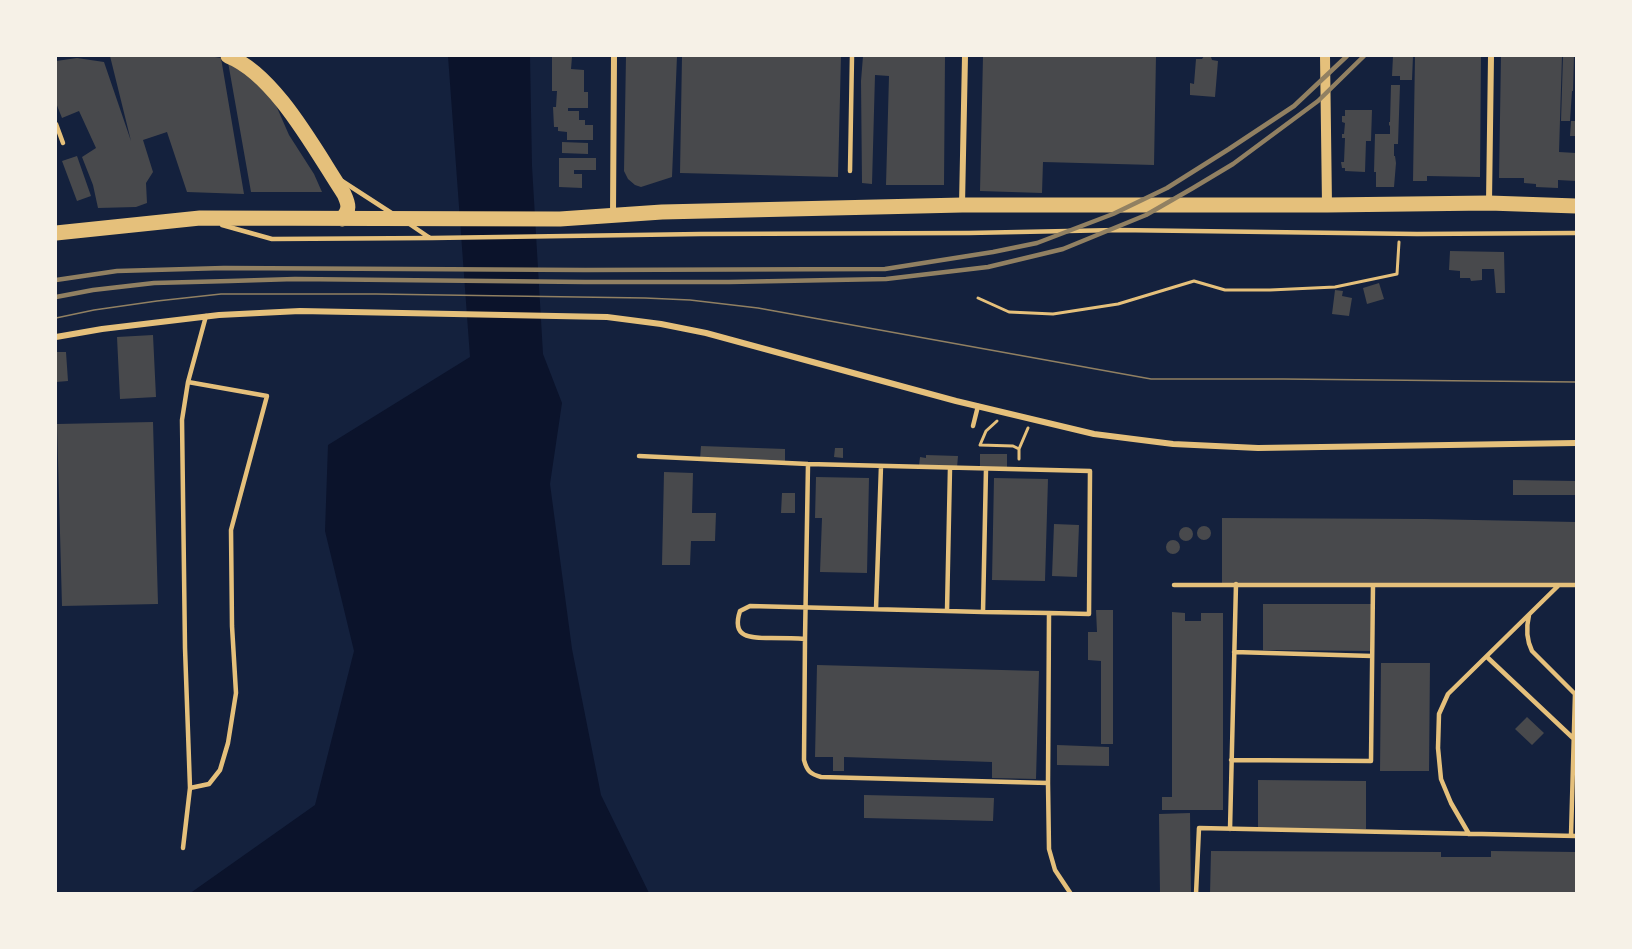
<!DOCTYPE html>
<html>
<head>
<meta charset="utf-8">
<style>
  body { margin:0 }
  #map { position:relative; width:1632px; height:949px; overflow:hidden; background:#14213d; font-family:"IBM Plex Sans",sans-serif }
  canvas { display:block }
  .frame { position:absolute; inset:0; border:57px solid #f6f1e7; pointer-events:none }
</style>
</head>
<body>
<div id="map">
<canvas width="1632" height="949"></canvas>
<div class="frame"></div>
</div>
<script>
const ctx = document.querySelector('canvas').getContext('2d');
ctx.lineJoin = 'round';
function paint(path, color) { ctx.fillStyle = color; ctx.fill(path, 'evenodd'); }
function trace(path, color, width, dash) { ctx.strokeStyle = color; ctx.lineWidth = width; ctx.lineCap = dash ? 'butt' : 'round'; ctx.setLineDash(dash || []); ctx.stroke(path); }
paint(new Path2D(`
  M 448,56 L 530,56 L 532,166 L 543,354 L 562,403 L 550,484 L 572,649 L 601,795 L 649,893 L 189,894 L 315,805 L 354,651 L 325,531 L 328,445 L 470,357 Z`), '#0b132b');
paint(new Path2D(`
  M 110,56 L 209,56 L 221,58 L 244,194 L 187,192 L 167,132 L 143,140 L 153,172 L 146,183 L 147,203 L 136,207 L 98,208 L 93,185 L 82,157 L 96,148 L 79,111 L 62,118 L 56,103 L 56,61 L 77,58 L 104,62 L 131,141 Z
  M 626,56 L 677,56 L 672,177 L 641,187 L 635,185 L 628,179 L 624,171 Z
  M 682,56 L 841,56 L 838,177 L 680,173 Z
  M 863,56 L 945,56 L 944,185 L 886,185 L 889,76 L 875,75 L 872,184 L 862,183 L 861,81 Z
  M 983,56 L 1156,56 L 1154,165 L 1043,162 L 1042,193 L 980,191 Z
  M 1204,56 L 1208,56 L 1211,57 L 1212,60 L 1218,61 L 1215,97 L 1190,95 L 1190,83 L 1194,84 L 1196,59 L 1202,59 Z
  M 1393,56 L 1413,56 L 1412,80 L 1400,80 L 1400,76 L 1392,76 Z
  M 1415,56 L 1481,56 L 1480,177 L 1427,176 L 1427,181 L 1413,181 Z
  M 1501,56 L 1562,56 L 1559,152 L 1576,153 L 1576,181 L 1558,180 L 1558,188 L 1536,187 L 1536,184 L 1524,183 L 1524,178 L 1499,178 Z
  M 1563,56 L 1574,56 L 1573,91 L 1572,91 L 1570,121 L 1561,121 Z
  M 552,57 L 572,57 L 571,69 L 584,70 L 584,92 L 588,92 L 588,108 L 568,108 L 568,111 L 579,111 L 579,120 L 585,120 L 585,125 L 593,125 L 593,140 L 567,140 L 567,132 L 558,131 L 558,127 L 554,127 L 553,107 L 556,107 L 557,91 L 552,91 Z
  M 228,62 L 252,78 L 275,103 L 289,135 L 314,174 L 322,192 L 251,192 Z
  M 1391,85 L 1400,85 L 1398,144 L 1394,144 L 1394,156 L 1395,156 L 1396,163 L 1394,187 L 1376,187 L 1376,172 L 1374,172 L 1375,134 L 1390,134 L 1390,126 L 1389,125 L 1389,122 L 1390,122 Z
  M 1345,110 L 1372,110 L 1371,141 L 1366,141 L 1365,172 L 1345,171 L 1345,168 L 1342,168 L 1341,162 L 1344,162 L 1345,138 L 1342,138 L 1342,134 L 1344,134 L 1345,123 L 1342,122 L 1342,116 L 1345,116 Z
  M 1571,121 L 1576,121 L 1576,136 L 1570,136 Z
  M 562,142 L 588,143 L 588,154 L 562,153 Z
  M 77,156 L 91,196 L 77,201 L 62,161 Z
  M 559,158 L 596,158 L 596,170 L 574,170 L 574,174 L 582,174 L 582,188 L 559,187 Z
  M 1450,251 L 1504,252 L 1505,293 L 1496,293 L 1494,269 L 1482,269 L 1482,280 L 1471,281 L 1470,278 L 1460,278 L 1460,271 L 1449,270 Z
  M 1379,283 L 1384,299 L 1367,304 L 1363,288 Z
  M 1335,290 L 1343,291 L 1342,296 L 1352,298 L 1349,316 L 1332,314 Z
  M 153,335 L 156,397 L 120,399 L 117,337 Z
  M 56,352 L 66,352 L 68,381 L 56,382 Z
  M 153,422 L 158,604 L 62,606 L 57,424 Z
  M 701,446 L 785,449 L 785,462 L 700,459 Z
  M 835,448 L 843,448 L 843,458 L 834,457 Z
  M 980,454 L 1007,454 L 1007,468 L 980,467 Z
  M 926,455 L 958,456 L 957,468 L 919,466 L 920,457 L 926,458 Z
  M 664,472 L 693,473 L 692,513 L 716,513 L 715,541 L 691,541 L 690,565 L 662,565 Z
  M 816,477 L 869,478 L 867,573 L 820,572 L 822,518 L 815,518 Z
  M 994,478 L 1048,479 L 1045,581 L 992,580 Z
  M 1513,480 L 1576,481 L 1576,495 L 1513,495 Z
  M 782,493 L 795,493 L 795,513 L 781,513 Z
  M 1222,518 L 1425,519 L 1576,522 L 1576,585 L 1222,584 Z
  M 1054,524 L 1079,525 L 1077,577 L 1052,576 Z
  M1197 533a7 7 0 1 1 14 0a7 7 0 1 1-14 0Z
  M1179 534a7 7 0 1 1 14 0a7 7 0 1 1-14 0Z
  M1166 547a7 7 0 1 1 14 0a7 7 0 1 1-14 0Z
  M 1263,604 L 1371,604 L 1370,651 L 1263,650 Z
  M 1096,610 L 1113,610 L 1113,744 L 1101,744 L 1101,661 L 1088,660 L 1088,632 L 1097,632 Z
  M 1172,612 L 1185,613 L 1185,621 L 1201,621 L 1201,613 L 1223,613 L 1223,810 L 1162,810 L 1162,797 L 1172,797 Z
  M 1381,663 L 1430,663 L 1429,771 L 1380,771 Z
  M 817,665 L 1039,671 L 1036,779 L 992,778 L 992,762 L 844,757 L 844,771 L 833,771 L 833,757 L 815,757 Z
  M 1527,717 L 1544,733 L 1532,745 L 1515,729 Z
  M 1057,745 L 1109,747 L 1109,766 L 1057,765 Z
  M 1258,780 L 1366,781 L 1366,829 L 1258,829 Z
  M 864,795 L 994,798 L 993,821 L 864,818 Z
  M 1190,813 L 1191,894 L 1160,894 L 1159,814 Z
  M 1211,851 L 1441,852 L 1441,857 L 1491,857 L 1491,851 L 1576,852 L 1576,894 L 1210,894 Z`), '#48494c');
trace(new Path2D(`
  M 978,298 L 1009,312 L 1053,314 L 1118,304 L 1194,281 L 1225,290 L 1270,290 L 1335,287 L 1397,274 L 1399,242
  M 997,421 L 986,431 L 980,445 L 1013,446 L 1019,449
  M 1019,459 L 1019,449 L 1028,428`), '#e5c07b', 3);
trace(new Path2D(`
  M 56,124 L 63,143
  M 850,171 L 852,56
  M 342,181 L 393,214
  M 408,223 L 430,238
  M 222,225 L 272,239 L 432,238 L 701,234 L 969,233 L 1117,230 L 1417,234 L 1576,233
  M 188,382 L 267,396 L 231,530 L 232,626 L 236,693 L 228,743 L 220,770 L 209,784 L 190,788
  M 973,426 L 978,406
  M 639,456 L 808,464 L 1090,471 L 1089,614 L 1049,613
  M 950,468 L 947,611 L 750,606 L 740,611 C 731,638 750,638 771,638 C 782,638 794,638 805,639 L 804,760 C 807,771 810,774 821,777 L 1048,783 L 1049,613 L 983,612 L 986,469
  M 1174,585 L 1576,585
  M 876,609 L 881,466
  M 947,611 L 983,612
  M 1529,615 C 1526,628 1526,639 1532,651 L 1575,694 L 1571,836
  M 805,639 L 808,464
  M 1234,652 L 1372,656
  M 1487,657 L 1574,739
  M 1231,760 L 1371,761 L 1373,585
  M 1048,783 L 1049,849 L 1055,870 L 1071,894
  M 1230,829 L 1236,584
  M 1469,834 L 1451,803 L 1441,779 L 1438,748 L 1439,714 L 1448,694 L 1558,586
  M 183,848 L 190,788 L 185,648 L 182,420 L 188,382 L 206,316
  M 1196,894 L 1199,828 L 1576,836`), '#e5c07b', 4.5);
trace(new Path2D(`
  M 1489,202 L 1491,56
  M 962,205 L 965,56
  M 613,214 L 614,56
  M 56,337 L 102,329 L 219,315 L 300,311 L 607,317 L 661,324 L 706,333 L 956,401 L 1094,434 L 1173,444 L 1258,448 L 1576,443`), '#e5c07b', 6);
trace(new Path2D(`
  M 1325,56 L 1327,205`), '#e5c07b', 10);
trace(new Path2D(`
  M 228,56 C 276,75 316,152 344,194 C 349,205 350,209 342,219
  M 56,233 L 200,218 L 560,219 L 662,212 L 962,205 L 1327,205 L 1489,203 L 1576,206`), '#e5c07b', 15);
trace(new Path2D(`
  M 56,318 L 94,310 L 157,301 L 221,294 L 376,294 L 645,298 L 690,300 L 758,308 L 1151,379 L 1283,379 L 1576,382`), '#918062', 1.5);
trace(new Path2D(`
  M 56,280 L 117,271 L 224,268 L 585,270 L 885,269 L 993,252 L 1037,243 L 1113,214 L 1167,188 L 1229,149 L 1294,106 L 1347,56
  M 56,297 L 93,290 L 154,283 L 230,281 L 295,279 L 585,282 L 729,282 L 886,279 L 988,267 L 1063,249 L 1146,215 L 1193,188 L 1233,164 L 1318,101 L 1364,56`), '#918062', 4.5);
</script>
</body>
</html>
